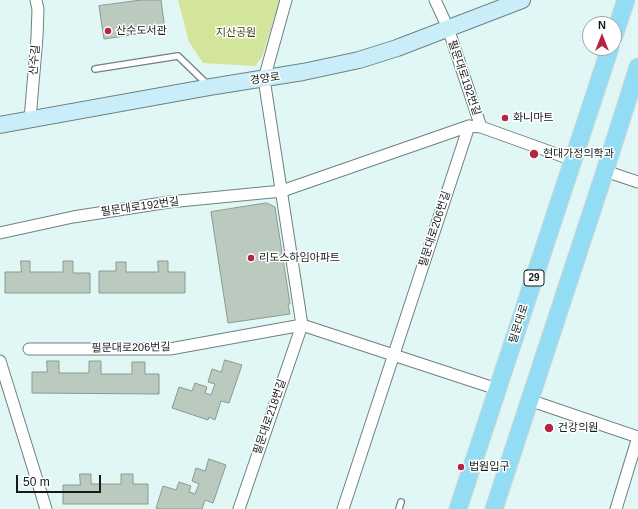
<!DOCTYPE html>
<html>
<head>
<meta charset="utf-8">
<style>
  body { margin:0 }
  #map { position:relative; width:638px; height:509px; overflow:hidden; background:#e1f7f5; font-family:Helvetica,sans-serif }
  canvas { display:block }
  .north { position:absolute; left:582px; top:16px; width:40px; height:40px; box-sizing:border-box; background:#fff; border:1px solid #a1a4a4; border-radius:50%; rotate:0deg; font-size:11px; font-weight:700; line-height:16px; text-align:center; color:#141c1b }
  .north::after { content:''; display:block; margin:auto; width:14px; height:18px; background:#b62443; clip-path:polygon(50% 0,100% 100%,50% 72%,0 100%) }
  .scale { position:absolute; left:16px; top:475px; width:85px; height:18px; box-sizing:border-box; border:2px solid #141c1b; border-top:0; padding-left:5px; font-size:12px; line-height:14px; white-space:nowrap; color:#141c1b; -webkit-text-stroke:3px #fff; paint-order:stroke }
</style>
</head>
<body>
<div id="map">
<canvas width="638" height="509"></canvas>
<div class="north">N</div>
<div class="scale">50 m</div>
</div>
<script>
const ctx = document.querySelector('canvas').getContext('2d');
ctx.lineJoin = 'round';
function paint(path, color) { ctx.fillStyle = color; ctx.fill(path, 'evenodd'); }
function trace(path, color, width, dash) { ctx.strokeStyle = color; ctx.lineWidth = width; ctx.lineCap = dash ? 'butt' : 'round'; ctx.setLineDash(dash || []); ctx.stroke(path); }
function write(font, color, halo, rows, align = 'center') {
  ctx.font = font + ' Helvetica,"Noto Sans KR",sans-serif'; ctx.lineWidth = 3; ctx.setLineDash([]); ctx.textBaseline = 'middle'; ctx.strokeStyle = halo; ctx.fillStyle = color; for (const [text, x, y, turn = 0] of rows) {
    ctx.save(); ctx.translate(x, y); ctx.rotate((+turn || 0) * Math.PI / 180); ctx.textAlign = isNaN(turn) ? turn : align; if (halo) ctx.strokeText(text, 0, 0); ctx.fillText(text, 0, 0); ctx.restore();
  }
}
paint(new Path2D(`
  M 178,0 L 280,0 L 262,57 L 255,66 L 203,63 L 189,42 Z`), '#d3e49b');
const building = new Path2D(`
  M 141,0 L 161,0 L 165,30 L 104,39 L 99,6 Z
  M 267,203 L 275,207 L 290,304 L 288,304 L 290,314 L 228,323 L 211,212 Z
  M 21,261 L 30,261 L 30,272 L 63,272 L 63,261 L 73,261 L 73,273 L 90,273 L 90,293 L 5,293 L 5,272 L 21,272 Z
  M 158,261 L 168,261 L 168,272 L 185,272 L 185,293 L 99,293 L 99,271 L 116,271 L 116,262 L 126,262 L 126,272 L 158,272 Z
  M 225,360 L 242,365 L 229,403 L 221,401 L 215,420 L 209,417 L 208,420 L 172,408 L 179,387 L 192,391 L 195,383 L 207,387 L 205,393 L 211,395 L 215,384 L 208,382 L 212,369 L 221,372 Z
  M 47,361 L 59,361 L 59,373 L 89,373 L 89,361 L 101,361 L 101,374 L 132,374 L 132,362 L 145,362 L 145,374 L 159,374 L 159,394 L 32,393 L 32,372 L 47,372 Z
  M 209,459 L 226,465 L 213,503 L 205,500 L 202,509 L 160,509 L 156,508 L 163,486 L 176,490 L 179,482 L 191,486 L 189,492 L 195,494 L 199,484 L 192,481 L 196,468 L 205,471 Z
  M 80,474 L 91,474 L 91,484 L 121,484 L 121,474 L 133,474 L 133,484 L 148,484 L 148,504 L 63,504 L 63,485 L 80,485 Z`);
paint(building, '#bacabf');
trace(building, '#8b9a8f', 1);
const lane = new Path2D(`
  M 95,69 L 178,56 L 207,84
  M 399,509 L 401,502`);
const street = new Path2D(`
  M 435,0 L 448,28 L 481,127
  M 30,119 L 37,37 L 38,9 L 36,0
  M 605,171 L 638,182
  M 0,233 L 73,217 L 169,202 L 282,191 L 469,126 L 481,127 L 573,160
  M 29,349 L 170,349 L 302,325 L 497,389
  M 0,361 L 46,509
  M 529,400 L 638,437
  M 239,509 L 302,325 L 264,79 L 286,0
  M 343,509 L 469,126
  M 616,509 L 638,437`);
const secondary = new Path2D(`
  M 0,125 L 210,87 L 303,72 L 359,60 L 397,48 L 522,0`);
const primary = new Path2D(`
  M 614,36 L 626,0
  M 458,509 L 610,48
  M 494,509 L 605,171 L 638,67`);
trace(lane, '#6e8280', 8);
trace(street, '#6e8280', 13);
trace(secondary, '#6e8280', 18);
trace(primary, '#d5d6d6', 19);
trace(lane, '#fff', 5.5);
trace(street, '#fff', 11);
trace(secondary, '#c9eefa', 16);
trace(primary, '#92ddf4', 17);
for (const [x, y, r, color] of [
  [108,31,4,"#b62443"],
  [505,118,4,"#b62443"],
  [534,154,5,"#b62443"],
  [251,258,4,"#b62443"],
  [549,428,5,"#b62443"],
  [461,467,4,"#b62443"]
]) { const dot = new Path2D(); dot.arc(x, y, r, 0, 2 * Math.PI); ctx.fillStyle = color; ctx.fill(dot); trace(dot, '#fff', 1.5); }
for (const [x, y, w] of [
  [534,278,20]
]) { const box = new Path2D(); box.roundRect(x - w / 2, y - 8, w, 16, 3); ctx.fillStyle = '#fff'; ctx.fill(box); trace(box, '#141c1b', 1); }
write('bold 10px', '#141c1b', null, [
  ["29",534,278]
]);
write('11px', '#141c1b', '#fff', [
  ["산수도서관",116,31],
  ["화니마트",513,118],
  ["현대가정의학과",543,154],
  ["리도스하임아파트",259,258],
  ["건강의원",558,428],
  ["법원입구",469,467]
], 'left');
write('11px', '#414b13', '#fff', [
  ["지산공원",236,33]
]);
write('11px', '#141c1b', '#fff', [
  ["산수길",35,60,-85],
  ["필문대로192번길",464,78,71],
  ["경양로",265,79,-9],
  ["필문대로192번길",140,207,-8],
  ["필문대로206번길",435,229,-72],
  ["필문대로",519,324,-72],
  ["필문대로206번길",131,348,-1],
  ["필문대로218번길",270,417,-71]
]);
</script>
</body>
</html>
